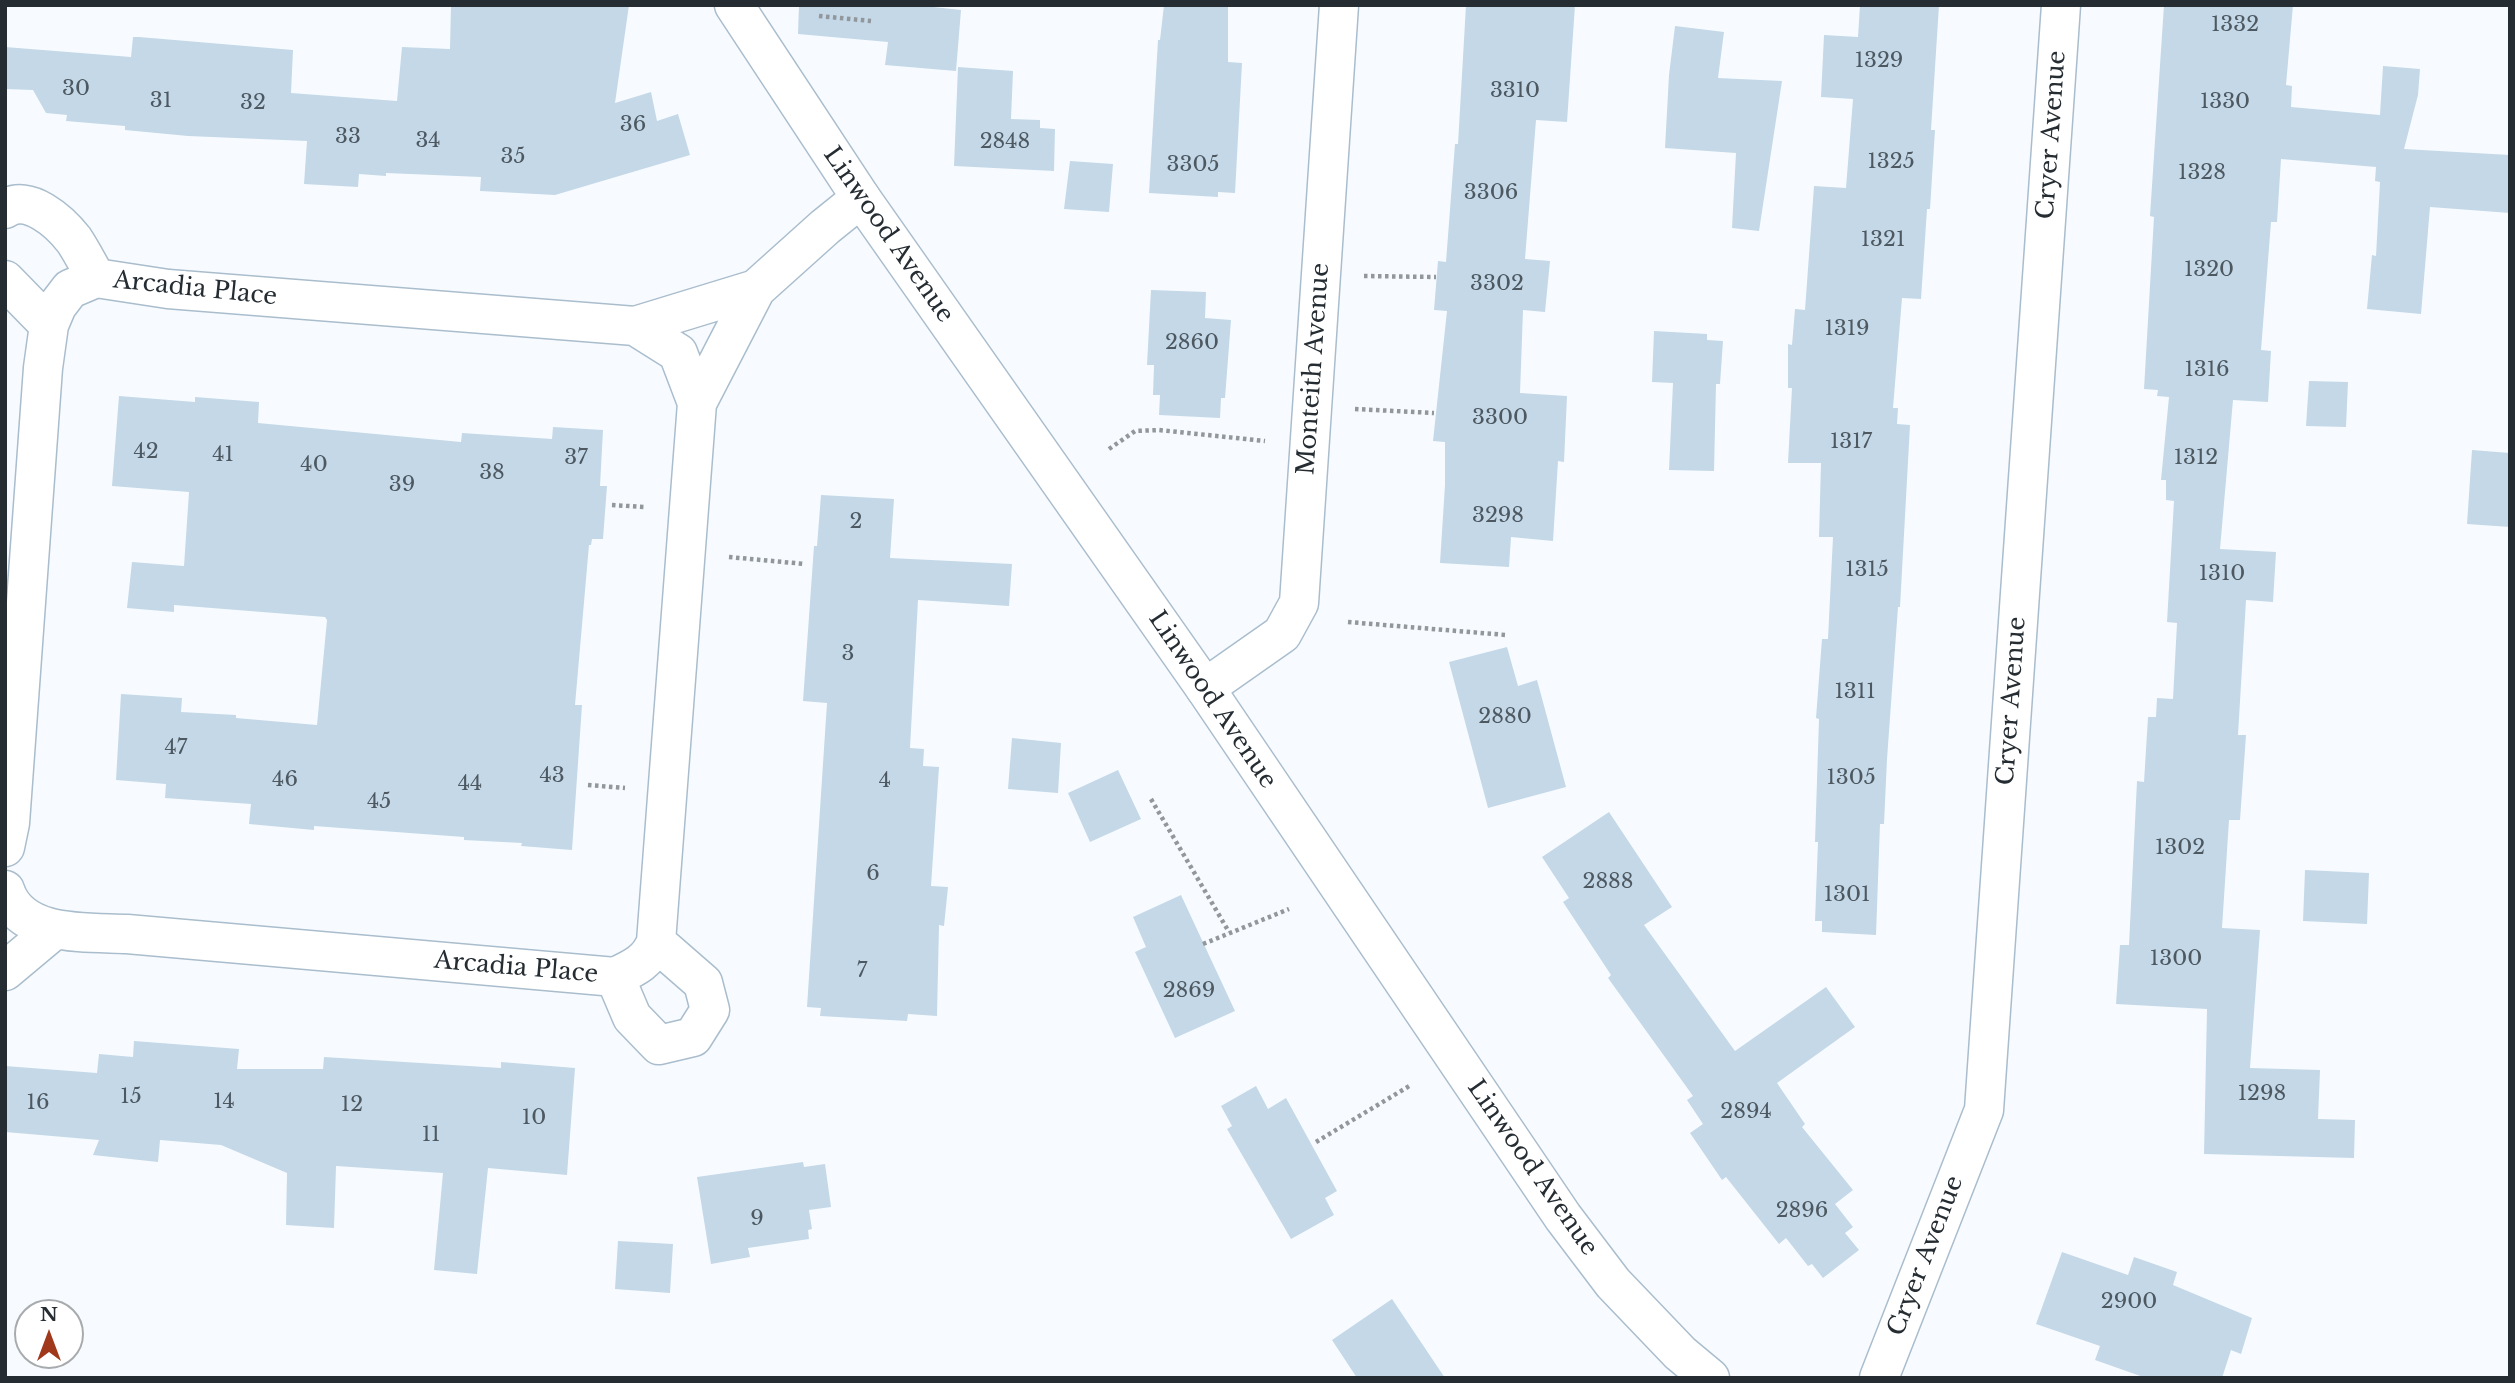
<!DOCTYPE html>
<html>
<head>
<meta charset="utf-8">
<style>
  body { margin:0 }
  #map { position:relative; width:2515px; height:1383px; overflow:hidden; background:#f7fbff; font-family:"Libre Baskerville",serif }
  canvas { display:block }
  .frame { position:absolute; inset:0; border:7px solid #252d33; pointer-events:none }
  .north { position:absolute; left:14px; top:1299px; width:70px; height:70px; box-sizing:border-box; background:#fff; border:2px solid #a8abad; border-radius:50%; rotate:0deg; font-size:19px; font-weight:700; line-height:28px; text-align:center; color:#252d33 }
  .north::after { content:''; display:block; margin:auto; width:24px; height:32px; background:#a0381b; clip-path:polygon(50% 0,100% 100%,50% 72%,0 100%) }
</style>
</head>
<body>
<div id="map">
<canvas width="2515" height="1383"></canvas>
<div class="frame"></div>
<div class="north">N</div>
</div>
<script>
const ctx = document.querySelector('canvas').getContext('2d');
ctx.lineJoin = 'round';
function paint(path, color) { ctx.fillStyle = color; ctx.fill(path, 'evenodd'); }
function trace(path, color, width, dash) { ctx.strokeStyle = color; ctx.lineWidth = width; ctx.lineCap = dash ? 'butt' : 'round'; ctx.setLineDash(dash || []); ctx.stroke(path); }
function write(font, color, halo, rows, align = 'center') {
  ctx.font = font + ' "Libre Baskerville",serif'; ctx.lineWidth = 7; ctx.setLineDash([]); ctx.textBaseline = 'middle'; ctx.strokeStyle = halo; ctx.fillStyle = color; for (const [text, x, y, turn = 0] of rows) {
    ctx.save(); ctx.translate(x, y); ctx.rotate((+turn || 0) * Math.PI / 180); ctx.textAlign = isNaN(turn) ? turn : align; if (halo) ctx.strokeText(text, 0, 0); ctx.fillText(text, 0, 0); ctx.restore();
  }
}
paint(new Path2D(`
  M 451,5 L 629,5 L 615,103 L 651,92 L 657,121 L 678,114 L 690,155 L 555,195 L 480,191 L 481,177 L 386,173 L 386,176 L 359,174 L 358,187 L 304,184 L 307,141 L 188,136 L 125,130 L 125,126 L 66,121 L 67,115 L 46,113 L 33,90 L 5,89 L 5,47 L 131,57 L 133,37 L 139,37 L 293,50 L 291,93 L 397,101 L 402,47 L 450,49 Z
  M 799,5 L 915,5 L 961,10 L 956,71 L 885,65 L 888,42 L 798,34 Z
  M 1164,5 L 1228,5 L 1228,62 L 1242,63 L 1235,193 L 1218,192 L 1218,197 L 1149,193 L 1158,40 L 1160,40 Z
  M 1466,5 L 1575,5 L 1567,122 L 1536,120 L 1525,259 L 1550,261 L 1545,312 L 1523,310 L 1520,393 L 1567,396 L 1564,462 L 1558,461 L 1553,541 L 1511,537 L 1509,567 L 1440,563 L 1445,485 L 1445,442 L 1433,441 L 1447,311 L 1434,310 L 1438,261 L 1446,262 L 1455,144 L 1458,144 Z
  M 1860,5 L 1939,5 L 1931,130 L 1935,130 L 1930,209 L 1927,209 L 1921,299 L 1902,298 L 1893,408 L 1898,408 L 1897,424 L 1910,425 L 1900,607 L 1898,607 L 1887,759 L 1884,824 L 1880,824 L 1876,935 L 1822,932 L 1822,921 L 1815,921 L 1818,842 L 1815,842 L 1819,719 L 1816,718 L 1822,639 L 1828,639 L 1833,537 L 1819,537 L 1821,463 L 1788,463 L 1792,388 L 1788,388 L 1788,344 L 1792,345 L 1795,309 L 1805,310 L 1814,186 L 1846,188 L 1853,99 L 1821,97 L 1824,35 L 1858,37 Z
  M 2164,5 L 2293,5 L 2286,85 L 2292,86 L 2291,107 L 2380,115 L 2383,66 L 2420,69 L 2418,95 L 2404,149 L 2510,155 L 2510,213 L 2430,207 L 2421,314 L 2367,309 L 2372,255 L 2376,256 L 2380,182 L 2375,181 L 2376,167 L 2281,159 L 2277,222 L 2271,222 L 2261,350 L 2271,351 L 2268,402 L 2233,400 L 2220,549 L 2276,552 L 2273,602 L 2246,600 L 2238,735 L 2246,735 L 2240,820 L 2229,820 L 2222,928 L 2260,930 L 2250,1068 L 2320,1070 L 2318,1119 L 2355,1120 L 2354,1158 L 2204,1154 L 2207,1009 L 2116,1004 L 2120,945 L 2129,945 L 2137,781 L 2144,782 L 2148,717 L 2156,717 L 2157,698 L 2173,699 L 2177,623 L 2167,622 L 2174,501 L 2166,500 L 2166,480 L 2161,480 L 2169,397 L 2157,396 L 2158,390 L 2144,389 L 2154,217 L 2150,216 Z
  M 1675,26 L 1724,32 L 1718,78 L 1782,81 L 1759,231 L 1732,228 L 1736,153 L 1665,148 L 1669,75 Z
  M 958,67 L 1013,71 L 1011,119 L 1040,120 L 1040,128 L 1055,129 L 1054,171 L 954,166 Z
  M 1070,161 L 1113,164 L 1109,212 L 1064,209 Z
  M 1151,290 L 1206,292 L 1205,318 L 1231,320 L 1225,398 L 1221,398 L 1220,418 L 1159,415 L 1160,395 L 1153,395 L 1154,365 L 1147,365 Z
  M 1654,331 L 1707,334 L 1707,340 L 1723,341 L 1720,384 L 1716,384 L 1714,471 L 1669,470 L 1673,383 L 1652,382 Z
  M 2309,381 L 2348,382 L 2346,427 L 2306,426 Z
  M 119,396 L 195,402 L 195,397 L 259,402 L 258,423 L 461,442 L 462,433 L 552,439 L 553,427 L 603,430 L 600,486 L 607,486 L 603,539 L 592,539 L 591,545 L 589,545 L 575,705 L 582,705 L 572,850 L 521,846 L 522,843 L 464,840 L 464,837 L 314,826 L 314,830 L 249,824 L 251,804 L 165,798 L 166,784 L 116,780 L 121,694 L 182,698 L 181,712 L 236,715 L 236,718 L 317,725 L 327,620 L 325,617 L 174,605 L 174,612 L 127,608 L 132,562 L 184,566 L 189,492 L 112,486 Z
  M 2472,450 L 2510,453 L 2510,527 L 2467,524 Z
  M 821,495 L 894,499 L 890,558 L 1012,564 L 1009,606 L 918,600 L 910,748 L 924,749 L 923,766 L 939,767 L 931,886 L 948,887 L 944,926 L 939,925 L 937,1016 L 908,1014 L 907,1021 L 820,1016 L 821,1008 L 807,1007 L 827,703 L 803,701 L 814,546 L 817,546 Z
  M 1507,647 L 1518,686 L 1537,680 L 1566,787 L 1488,808 L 1449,662 Z
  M 1012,738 L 1061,743 L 1058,793 L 1008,789 Z
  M 1118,770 L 1141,819 L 1090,842 L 1068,793 Z
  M 1609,812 L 1672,907 L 1644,925 L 1735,1051 L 1826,987 L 1855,1027 L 1777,1083 L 1805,1124 L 1802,1127 L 1853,1190 L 1835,1204 L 1853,1227 L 1845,1233 L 1859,1250 L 1823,1278 L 1812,1264 L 1808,1266 L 1786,1238 L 1779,1244 L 1726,1177 L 1722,1180 L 1690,1133 L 1703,1124 L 1687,1100 L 1693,1096 L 1608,978 L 1611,975 L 1563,902 L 1569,898 L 1542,857 Z
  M 2305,870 L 2369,873 L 2367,924 L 2303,921 Z
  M 1181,895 L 1235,1011 L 1175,1038 L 1135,952 L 1146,947 L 1133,917 Z
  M 134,1041 L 239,1049 L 237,1069 L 323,1069 L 324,1057 L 501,1068 L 501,1062 L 575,1068 L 567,1175 L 488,1168 L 477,1274 L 434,1270 L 443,1173 L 336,1166 L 334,1228 L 286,1225 L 287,1173 L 221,1145 L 160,1140 L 158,1162 L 93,1155 L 99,1140 L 5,1132 L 5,1066 L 97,1073 L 99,1054 L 133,1057 Z
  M 1256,1086 L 1268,1109 L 1286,1098 L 1337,1191 L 1325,1198 L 1334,1215 L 1291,1239 L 1227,1129 L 1232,1126 L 1221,1106 Z
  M 803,1162 L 804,1167 L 825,1164 L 831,1207 L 809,1210 L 812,1229 L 808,1230 L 809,1239 L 748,1248 L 750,1257 L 711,1264 L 697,1177 Z
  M 618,1241 L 673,1244 L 670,1293 L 615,1289 Z
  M 2062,1252 L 2128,1275 L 2134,1257 L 2177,1272 L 2173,1285 L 2252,1318 L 2241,1354 L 2231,1350 L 2222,1378 L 2146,1378 L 2095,1360 L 2100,1346 L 2036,1324 Z
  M 1392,1299 L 1445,1378 L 1357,1378 L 1332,1340 Z`), '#c4d8e8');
const street = new Path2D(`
  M 5,209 C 28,193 60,222 74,240 C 82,252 89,266 96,278
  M 5,280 L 49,325
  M 635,326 L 756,289
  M 697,403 L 756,289 L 825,227 L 861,198
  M 1205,688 L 1282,634 L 1299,603 L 1339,5
  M 5,847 L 10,823 L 43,368 L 49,325 L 57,306 L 70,289 L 96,278 L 168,289 L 635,326 L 678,353 L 697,403 L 656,942 C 648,962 634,968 615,977 L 127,934 C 88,932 20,938 5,890
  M 5,971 L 54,930
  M 615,977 L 632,1017 L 659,1045 L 693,1037 L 710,1010 L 703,983 L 656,942
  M 1879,1378 L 1984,1110 L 2061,5`);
const secondary = new Path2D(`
  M 734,5 L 861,198 L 1205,688 L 1563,1217 L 1613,1283 L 1680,1353 L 1710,1378`);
trace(street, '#aabdcd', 41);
trace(secondary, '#aabdcd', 41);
trace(new Path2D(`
  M 819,16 L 871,21
  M 1364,276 L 1436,277
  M 1355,409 L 1434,413
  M 1109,449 L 1135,431 L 1159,430 L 1265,441
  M 612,505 L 644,507
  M 729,557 L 805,564
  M 1348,622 L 1506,635
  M 588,785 L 625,788
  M 1151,799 L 1229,932
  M 1203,944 L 1289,909
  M 1316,1142 L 1411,1085`), '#92979c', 4.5, [3.5, 3.5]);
trace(street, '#fff', 38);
trace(secondary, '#fff', 38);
write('21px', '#4d5860', null, [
  ["1332",2235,25],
  ["1329",1879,61],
  ["30",76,89],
  ["3310",1515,91],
  ["31",161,101],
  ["1330",2225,102],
  ["32",253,103],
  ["36",633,125],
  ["33",348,137],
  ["34",428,141],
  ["2848",1005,142],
  ["35",513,157],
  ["1325",1891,162],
  ["3305",1193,165],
  ["1328",2202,173],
  ["3306",1491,193],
  ["1321",1883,240],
  ["1320",2209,270],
  ["3302",1497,284],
  ["1319",1847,329],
  ["2860",1192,343],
  ["1316",2207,370],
  ["3300",1500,418],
  ["1317",1851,442],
  ["42",146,452],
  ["41",223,455],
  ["37",576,458],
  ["1312",2196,458],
  ["40",314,465],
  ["38",492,473],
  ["39",402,485],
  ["3298",1498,516],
  ["2",856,522],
  ["1315",1867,570],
  ["1310",2222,574],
  ["3",848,654],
  ["1311",1855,692],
  ["2880",1505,717],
  ["47",176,748],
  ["43",552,776],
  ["1305",1851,778],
  ["46",285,780],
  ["4",885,781],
  ["44",470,784],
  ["45",379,802],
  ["1302",2180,848],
  ["6",873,874],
  ["2888",1608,882],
  ["1301",1847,895],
  ["1300",2176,959],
  ["7",862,971],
  ["2869",1189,991],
  ["1298",2262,1094],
  ["15",131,1097],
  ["14",224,1102],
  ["16",38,1103],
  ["12",352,1105],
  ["2894",1746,1112],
  ["10",534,1118],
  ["11",431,1135],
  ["2896",1802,1211],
  ["9",757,1219],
  ["2900",2129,1302]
]);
write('24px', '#252d33', '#fff', [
  ["Cryer Avenue",2052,135,-86],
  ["Linwood Avenue",888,235,55],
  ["Arcadia Place",195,289,6],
  ["Monteith Avenue",1314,369,-86],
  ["Linwood Avenue",1212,700,56],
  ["Cryer Avenue",2012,701,-86],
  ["Arcadia Place",516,968,5],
  ["Linwood Avenue",1532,1168,55],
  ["Cryer Avenue",1926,1256,-69]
]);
</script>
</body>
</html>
